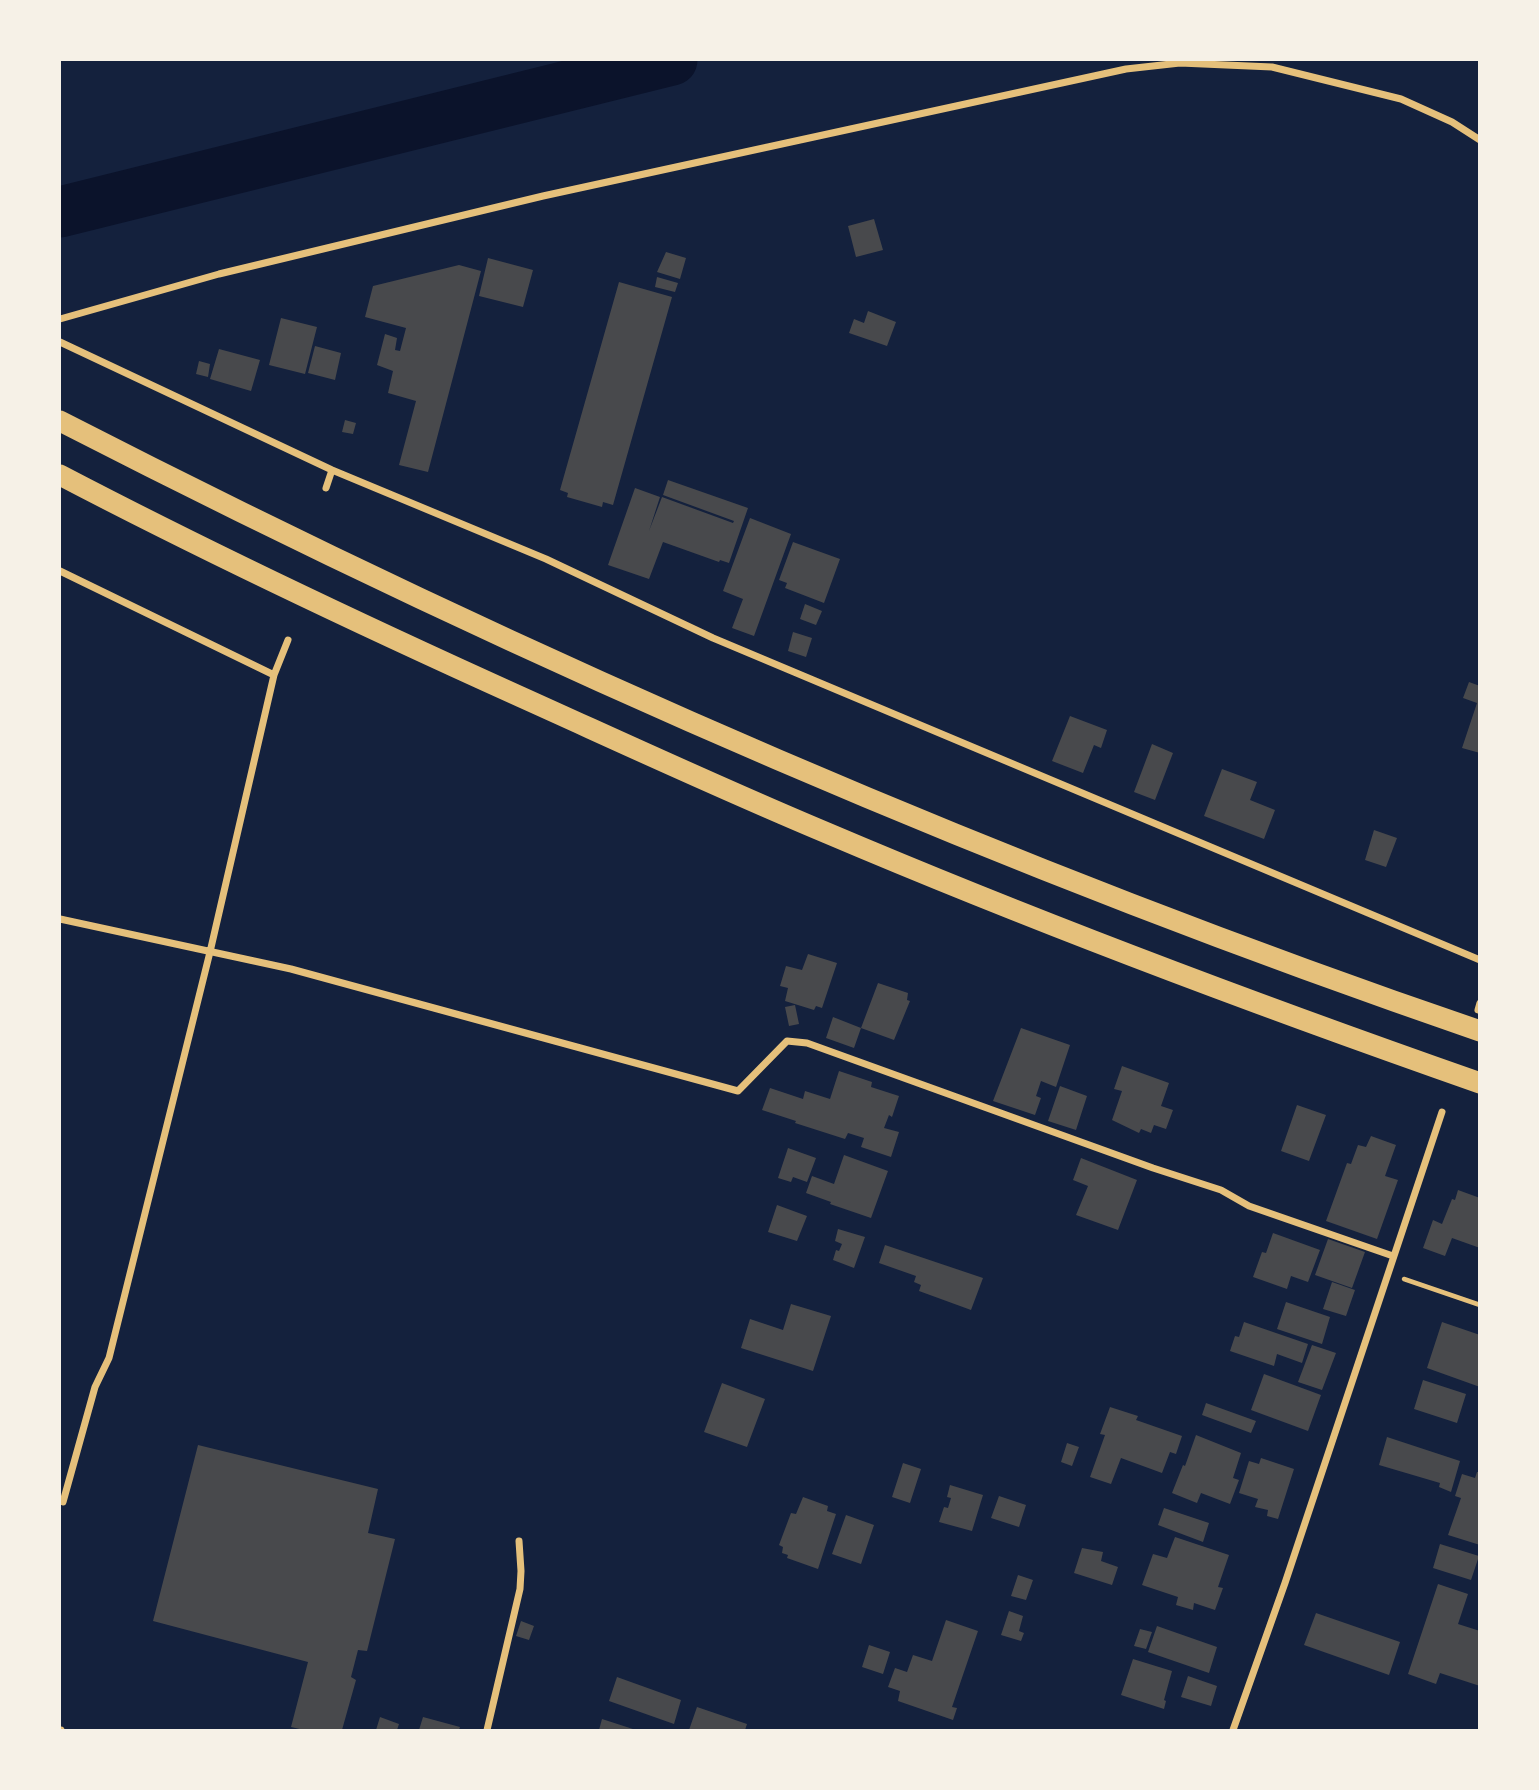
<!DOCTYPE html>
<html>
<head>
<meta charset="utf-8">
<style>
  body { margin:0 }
  #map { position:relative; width:1539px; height:1790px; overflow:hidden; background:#14213d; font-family:Spectral,serif }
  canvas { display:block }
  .frame { position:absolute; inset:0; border:61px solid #f6f1e7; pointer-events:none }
</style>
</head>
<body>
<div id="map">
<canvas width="1539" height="1790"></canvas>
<div class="frame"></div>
</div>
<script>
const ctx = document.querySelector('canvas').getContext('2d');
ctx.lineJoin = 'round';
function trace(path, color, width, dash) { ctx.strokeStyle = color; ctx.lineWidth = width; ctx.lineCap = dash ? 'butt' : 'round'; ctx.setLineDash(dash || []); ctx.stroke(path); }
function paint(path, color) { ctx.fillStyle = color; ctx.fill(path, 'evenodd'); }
trace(new Path2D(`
  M 60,212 L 672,60`), '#0b132b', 51);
paint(new Path2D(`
  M 874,219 L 883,250 L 856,257 L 848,226 Z
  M 666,252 L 686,258 L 680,279 L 657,272 Z
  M 488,258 L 533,270 L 523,307 L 479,296 Z
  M 459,265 L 481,271 L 428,472 L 399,465 L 416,401 L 388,393 L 393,371 L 377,365 L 385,334 L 397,338 L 395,350 L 400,351 L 406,328 L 365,317 L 373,286 Z
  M 657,277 L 678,283 L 675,292 L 655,287 Z
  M 619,282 L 672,297 L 613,505 L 603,502 L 602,507 L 567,497 L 568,493 L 560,490 Z
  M 868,311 L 896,322 L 887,346 L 849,333 L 854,319 L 864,323 Z
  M 281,318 L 317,327 L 305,374 L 269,365 Z
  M 315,346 L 341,353 L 335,380 L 308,373 Z
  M 219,349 L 260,360 L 251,391 L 210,379 Z
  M 199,361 L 210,364 L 208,377 L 196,374 Z
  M 345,420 L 356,423 L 353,434 L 342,432 Z
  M 668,480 L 748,508 L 729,563 L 720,560 L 719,562 L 663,542 L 649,579 L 608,565 L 635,488 L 660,497 L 649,531 L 662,497 L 733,523 L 734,521 L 663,495 Z
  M 750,518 L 791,534 L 754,636 L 732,628 L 743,599 L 723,591 Z
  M 793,542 L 840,559 L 824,603 L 785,588 L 787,583 L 779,580 Z
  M 805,604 L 822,611 L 816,625 L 800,619 Z
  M 793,632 L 812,638 L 806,657 L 788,651 Z
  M 1469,682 L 1480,686 L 1480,753 L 1462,748 L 1477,703 L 1463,698 Z
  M 1070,716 L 1107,730 L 1101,748 L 1094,745 L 1083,773 L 1052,761 Z
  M 1152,744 L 1173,753 L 1155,800 L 1134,792 Z
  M 1222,769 L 1257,782 L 1250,800 L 1275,810 L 1264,839 L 1204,816 Z
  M 1374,830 L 1397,838 L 1386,867 L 1365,860 Z
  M 808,954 L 837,963 L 822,1008 L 816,1006 L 814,1010 L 785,1001 L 788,988 L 780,986 L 786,966 L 802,970 Z
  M 878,983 L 908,993 L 907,1000 L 910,1001 L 894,1040 L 861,1028 Z
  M 795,1005 L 799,1024 L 789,1026 L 785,1007 Z
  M 833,1017 L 861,1028 L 854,1048 L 826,1038 Z
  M 1021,1028 L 1070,1045 L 1056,1087 L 1041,1081 L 1036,1096 L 1041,1098 L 1035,1115 L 993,1101 Z
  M 1122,1066 L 1169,1083 L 1161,1106 L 1173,1110 L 1166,1129 L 1154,1125 L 1151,1133 L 1141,1129 L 1139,1133 L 1112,1120 L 1122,1091 L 1114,1089 Z
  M 839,1071 L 872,1082 L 871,1087 L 899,1096 L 892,1117 L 889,1115 L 884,1128 L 899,1132 L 891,1157 L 861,1147 L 864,1138 L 848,1133 L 845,1139 L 795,1123 L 796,1121 L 762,1110 L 770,1088 L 803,1099 L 805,1091 L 830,1099 Z
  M 1060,1086 L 1087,1096 L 1076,1130 L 1048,1121 Z
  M 1297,1105 L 1326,1115 L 1309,1161 L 1281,1151 Z
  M 1371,1136 L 1396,1145 L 1385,1176 L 1398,1180 L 1377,1239 L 1326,1221 L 1347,1163 L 1351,1164 L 1358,1145 L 1366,1147 Z
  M 788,1148 L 816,1158 L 807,1182 L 793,1177 L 791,1182 L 778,1178 Z
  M 844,1155 L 888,1171 L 871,1218 L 830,1204 L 831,1202 L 806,1193 L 812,1176 L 834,1184 Z
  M 1081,1158 L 1137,1180 L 1118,1230 L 1076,1215 L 1088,1186 L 1073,1180 Z
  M 1458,1190 L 1480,1198 L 1480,1248 L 1452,1238 L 1445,1256 L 1423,1248 L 1433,1220 L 1442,1224 L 1452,1199 L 1455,1200 Z
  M 777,1205 L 807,1216 L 797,1241 L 768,1232 Z
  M 838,1229 L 865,1237 L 854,1268 L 833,1260 L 836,1250 L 839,1251 L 842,1244 L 835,1241 Z
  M 1273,1233 L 1320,1250 L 1308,1282 L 1291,1276 L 1287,1289 L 1253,1277 L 1262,1252 L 1266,1253 Z
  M 1328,1239 L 1365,1252 L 1352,1288 L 1315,1275 Z
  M 885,1245 L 983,1278 L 971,1310 L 919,1291 L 921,1285 L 914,1282 L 916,1276 L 879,1263 Z
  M 1332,1282 L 1355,1290 L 1346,1316 L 1323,1309 Z
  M 1286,1302 L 1330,1317 L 1322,1344 L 1277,1329 Z
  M 791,1304 L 831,1316 L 813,1371 L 741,1348 L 750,1319 L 783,1330 Z
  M 1244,1322 L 1308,1344 L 1302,1363 L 1277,1354 L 1274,1366 L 1230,1351 L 1235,1336 L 1239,1337 Z
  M 1442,1322 L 1480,1335 L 1480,1387 L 1427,1368 Z
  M 1312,1345 L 1336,1353 L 1322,1390 L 1298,1382 Z
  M 1264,1374 L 1321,1395 L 1308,1431 L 1251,1410 Z
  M 1423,1380 L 1466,1394 L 1457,1423 L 1414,1409 Z
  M 722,1383 L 765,1399 L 747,1447 L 704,1432 Z
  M 1206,1403 L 1256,1421 L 1251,1433 L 1202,1415 Z
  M 1110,1407 L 1138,1416 L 1136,1420 L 1182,1436 L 1176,1454 L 1170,1452 L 1162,1473 L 1121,1458 L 1111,1484 L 1090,1477 L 1105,1435 L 1100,1434 Z
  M 1196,1435 L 1241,1453 L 1233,1478 L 1239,1480 L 1230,1504 L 1201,1493 L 1197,1503 L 1172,1493 L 1183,1465 L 1185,1466 Z
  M 1387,1437 L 1460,1461 L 1451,1492 L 1439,1487 L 1440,1483 L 1379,1465 Z
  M 1067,1443 L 1079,1447 L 1072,1466 L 1061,1462 Z
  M 198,1445 L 378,1489 L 368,1533 L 395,1539 L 367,1651 L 358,1650 L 351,1677 L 356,1680 L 342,1730 L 304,1730 L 291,1727 L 308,1662 L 153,1621 Z
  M 1261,1458 L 1294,1469 L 1278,1519 L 1267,1516 L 1268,1510 L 1255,1507 L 1258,1499 L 1239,1493 L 1249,1461 L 1259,1464 Z
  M 903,1463 L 921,1469 L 910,1503 L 892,1497 Z
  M 1477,1472 L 1480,1472 L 1480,1545 L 1448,1535 L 1461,1498 L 1455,1496 L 1462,1474 L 1475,1478 Z
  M 950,1485 L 983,1495 L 972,1531 L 939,1522 L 944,1507 L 948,1508 L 951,1498 L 947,1497 Z
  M 999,1496 L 1026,1505 L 1019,1527 L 991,1518 Z
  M 803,1497 L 828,1506 L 827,1511 L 836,1514 L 818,1569 L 787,1558 L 788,1555 L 782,1553 L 783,1547 L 779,1545 L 791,1513 L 796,1514 Z
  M 1164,1508 L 1209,1523 L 1203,1542 L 1158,1525 Z
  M 846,1515 L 874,1525 L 861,1564 L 832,1554 Z
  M 1175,1537 L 1229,1555 L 1218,1587 L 1223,1588 L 1215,1610 L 1194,1603 L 1193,1610 L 1176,1605 L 1178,1597 L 1142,1585 L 1153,1554 L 1167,1558 Z
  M 1440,1544 L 1479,1556 L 1471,1580 L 1433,1568 Z
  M 1082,1548 L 1103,1552 L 1101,1561 L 1118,1567 L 1112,1585 L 1074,1573 Z
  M 1018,1575 L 1033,1580 L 1026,1600 L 1011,1596 Z
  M 1438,1584 L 1468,1594 L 1458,1624 L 1480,1631 L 1480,1686 L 1440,1673 L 1436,1684 L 1408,1674 Z
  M 1009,1611 L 1023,1616 L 1019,1631 L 1024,1633 L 1021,1641 L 1001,1635 Z
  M 1316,1613 L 1400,1642 L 1389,1675 L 1304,1645 Z
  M 946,1620 L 978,1631 L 952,1707 L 957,1708 L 953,1720 L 898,1701 L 900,1691 L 888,1687 L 895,1668 L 907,1672 L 913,1655 L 932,1661 Z
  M 521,1621 L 534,1626 L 529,1640 L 516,1636 Z
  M 1157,1626 L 1217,1647 L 1209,1673 L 1148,1652 Z
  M 1140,1629 L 1152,1632 L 1146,1649 L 1134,1646 Z
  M 869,1645 L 890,1652 L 883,1674 L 862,1667 Z
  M 1133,1659 L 1172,1671 L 1164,1700 L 1166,1701 L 1164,1709 L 1121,1695 Z
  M 1188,1676 L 1217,1686 L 1211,1706 L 1181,1697 Z
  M 617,1677 L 681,1700 L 674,1724 L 609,1701 Z
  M 697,1707 L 747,1724 L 745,1730 L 689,1730 Z
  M 380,1717 L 399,1724 L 397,1730 L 376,1730 Z
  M 423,1717 L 460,1727 L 459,1730 L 419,1730 Z
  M 602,1719 L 636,1730 L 599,1730 Z`), '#48494c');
trace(new Path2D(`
  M 1404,1279 L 1480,1305`), '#e5c07b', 4.5);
trace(new Path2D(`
  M 60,319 L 219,274 L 543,196 L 1126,69 L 1180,63 L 1272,67 L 1401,99 L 1452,122 L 1480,140
  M 60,342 L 332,470 L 546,559 L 713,638 L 1480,960
  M 326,488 L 332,470
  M 60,571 L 274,675
  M 60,919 L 291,969 L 738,1091 L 787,1041 L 807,1043 L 1153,1168 L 1221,1190 L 1249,1206 L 1393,1256
  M 1478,1010 L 1480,1003
  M 63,1502 L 95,1387 L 109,1358 L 210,952 L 274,675 L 288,640
  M 60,1730 L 61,1730
  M 487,1730 L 520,1589 L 521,1571 L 519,1541
  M 1233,1730 L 1285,1583 L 1442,1112`), '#e5c07b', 7);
trace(new Path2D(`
  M 60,421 C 518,656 992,864 1480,1031
  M 60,475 C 211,554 366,627 521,697 C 623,743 724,790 827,833 C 1041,924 1260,1006 1480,1083`), '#e5c07b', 21);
</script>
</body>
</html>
